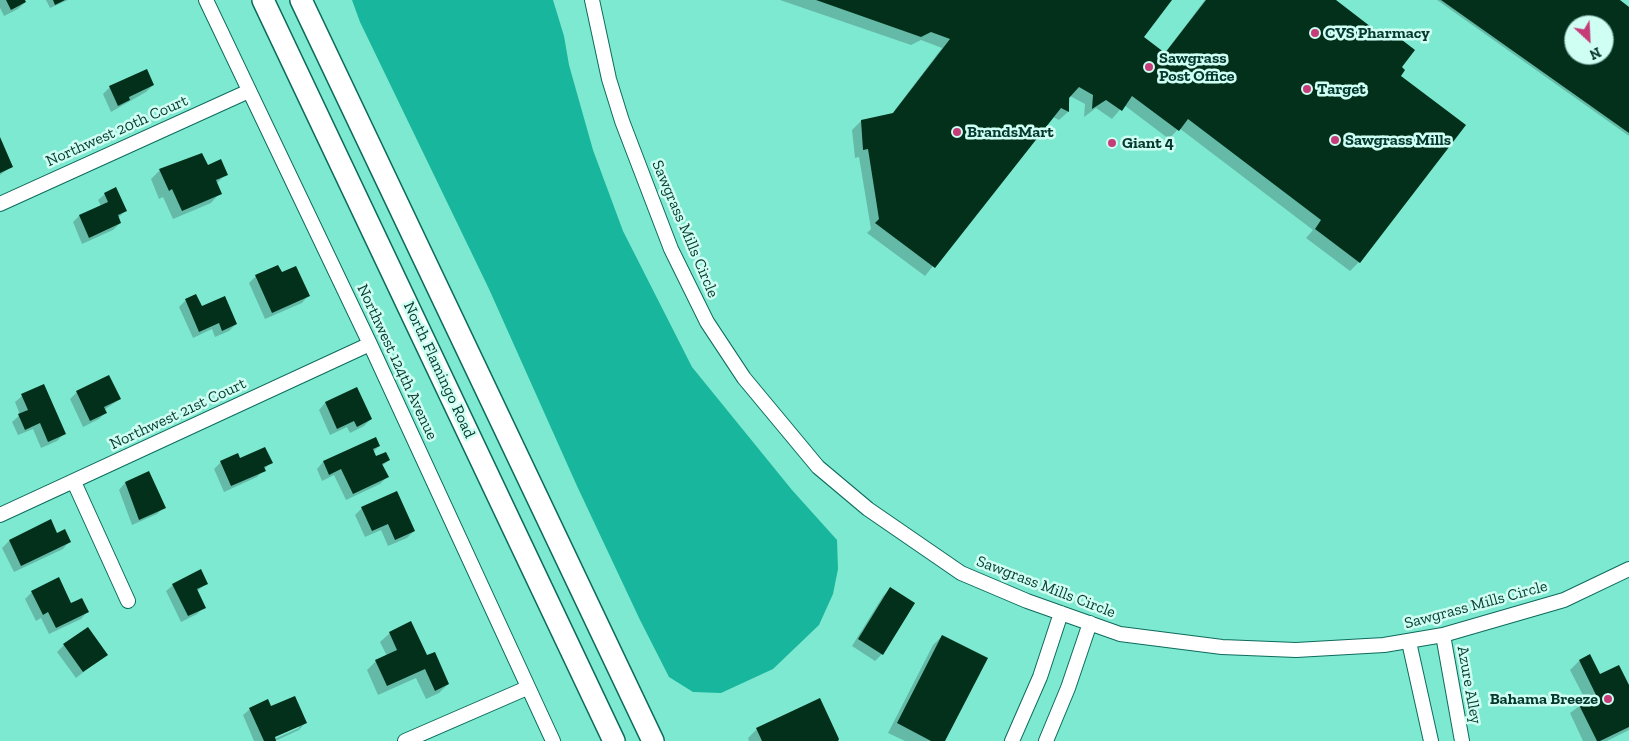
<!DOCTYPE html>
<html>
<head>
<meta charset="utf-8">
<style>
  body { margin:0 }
  #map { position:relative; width:1629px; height:741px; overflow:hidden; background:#7ee9d1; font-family:"Zilla Slab",serif }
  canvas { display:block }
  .north { position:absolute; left:1564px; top:15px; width:50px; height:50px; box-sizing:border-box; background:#cefff2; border:1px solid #7eafa4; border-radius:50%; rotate:155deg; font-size:14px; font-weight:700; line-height:20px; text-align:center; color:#07382f }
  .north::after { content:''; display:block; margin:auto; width:18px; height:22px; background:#c53c79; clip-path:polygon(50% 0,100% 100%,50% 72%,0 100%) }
</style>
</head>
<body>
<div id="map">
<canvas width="1629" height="741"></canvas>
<div class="north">N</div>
</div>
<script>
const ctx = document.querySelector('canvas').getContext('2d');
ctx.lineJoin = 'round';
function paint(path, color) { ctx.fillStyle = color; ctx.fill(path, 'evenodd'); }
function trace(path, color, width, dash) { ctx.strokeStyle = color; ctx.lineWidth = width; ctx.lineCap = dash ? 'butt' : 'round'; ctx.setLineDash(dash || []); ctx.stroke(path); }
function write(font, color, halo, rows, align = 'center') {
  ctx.font = font + ' "Zilla Slab",serif'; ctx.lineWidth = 5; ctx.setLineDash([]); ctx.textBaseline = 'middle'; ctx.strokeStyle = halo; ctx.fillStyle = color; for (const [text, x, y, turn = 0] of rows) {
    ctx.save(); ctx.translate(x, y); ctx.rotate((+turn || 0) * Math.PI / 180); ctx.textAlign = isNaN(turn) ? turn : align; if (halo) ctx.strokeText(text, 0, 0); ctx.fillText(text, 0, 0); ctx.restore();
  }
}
paint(new Path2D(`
  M 352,0 L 553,0 L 564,36 L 569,65 L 593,150 L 623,231 L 692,367 L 792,490 L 837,540 L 838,569 L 833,594 L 819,625 L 773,669 L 721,693 L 693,692 L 669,677 L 640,620 L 577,486 L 489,289 L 360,22 Z`), '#18b69c');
paint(new Path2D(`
  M 0,0 L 24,0 L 25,2 L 18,9 L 4,16 L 0,8 Z
  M 46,0 L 68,0 L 50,8 Z
  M 780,0 L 1170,0 L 1142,37 L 1164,54 L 1205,0 L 1334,0 L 1400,68 L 1359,262 L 1350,271 L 1306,238 L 1313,230 L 1179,128 L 1169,139 L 1124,105 L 1112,119 L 1096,108 L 1084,117 L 1085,104 L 1070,96 L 1068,112 L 1059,120 L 1053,117 L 925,276 L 867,233 L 871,229 L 859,157 L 855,158 L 852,130 L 861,121 L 891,115 L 942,48 L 921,40 L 911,45 Z
  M 1437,0 L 1618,0 L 1629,8 L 1629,136 ZM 1574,25 L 1604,25 L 1604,55 L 1574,55 Z
  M 153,85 L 146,92 L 111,112 L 103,94 L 110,87 Z
  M 0,140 L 12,166 L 0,175 Z
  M 207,167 L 226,174 L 216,184 L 220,193 L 211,203 L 173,219 L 163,197 L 159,199 L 151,179 L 160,170 Z
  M 105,194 L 125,211 L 118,218 L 120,223 L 113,230 L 82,244 L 73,222 L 79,216 L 101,206 L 98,200 Z
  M 281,274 L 308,296 L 302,303 L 265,319 L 249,283 L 256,276 Z
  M 186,300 L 201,307 L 236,324 L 229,331 L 215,337 L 212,329 L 193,338 L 179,307 Z
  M 44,386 L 64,434 L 57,441 L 41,448 L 33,429 L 18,435 L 12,422 L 20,415 L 15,402 L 22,396 Z
  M 356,389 L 371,419 L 364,426 L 350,433 L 347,427 L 330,435 L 319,410 L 325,403 Z
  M 77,392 L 120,399 L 104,410 L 105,413 L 99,419 L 83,427 L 70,399 Z
  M 379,446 L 373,452 L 376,458 L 389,460 L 382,466 L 387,477 L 380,484 L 346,500 L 334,475 L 322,481 L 317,469 L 323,462 Z
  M 239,460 L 271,462 L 257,477 L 224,492 L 214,469 L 221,462 Z
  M 149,473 L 164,507 L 157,514 L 132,525 L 119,490 L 125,483 Z
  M 362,508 L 414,531 L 407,538 L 388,546 L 381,530 L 365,537 L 355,515 Z
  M 50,521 L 56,534 L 69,542 L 63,549 L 14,572 L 2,548 L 9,541 Z
  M 207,583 L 196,592 L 204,607 L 197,614 L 181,622 L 166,591 L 173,585 Z
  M 890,589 L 882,654 L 875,661 L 852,646 L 883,596 Z
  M 32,592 L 71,605 L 87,612 L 81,619 L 49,634 L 41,618 L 36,621 L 25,599 Z
  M 390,633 L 448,684 L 439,693 L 426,699 L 416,678 L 378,695 L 367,670 L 376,661 L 387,656 L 380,642 Z
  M 942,636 L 944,741 L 905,741 L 888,733 L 933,645 Z
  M 64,645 L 106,654 L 76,678 L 57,652 Z
  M 1579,661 L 1599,676 L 1629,687 L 1629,730 L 1607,741 L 1583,741 L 1570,713 L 1586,701 L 1570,670 Z
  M 270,708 L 305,723 L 299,730 L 275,741 L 270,741 L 299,728 L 299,725 L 268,739 L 269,741 L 254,741 L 243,715 L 250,709 Z
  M 757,729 L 837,741 L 749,741 L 748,738 Z`), '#0003');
paint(new Path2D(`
  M 6,0 L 25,0 L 26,2 L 11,10 Z
  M 53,0 L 65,0 L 55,5 Z
  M 816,0 L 1172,0 L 1144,37 L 1165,53 L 1206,0 L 1336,0 L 1388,40 L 1393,33 L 1415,50 L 1402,67 L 1405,70 L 1401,76 L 1466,125 L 1360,263 L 1315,229 L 1321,220 L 1188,119 L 1179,131 L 1132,96 L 1122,111 L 1106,100 L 1092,109 L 1093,95 L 1079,87 L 1069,98 L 1069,112 L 1061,108 L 935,268 L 875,223 L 879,219 L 868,149 L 863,150 L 861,120 L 893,113 L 950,39 L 931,32 L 921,37 Z
  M 1441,0 L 1620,0 L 1629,7 L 1629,133 ZM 1574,25 L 1604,25 L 1604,55 L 1574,55 Z
  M 147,69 L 154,85 L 129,97 L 130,100 L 118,106 L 109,86 Z
  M 0,137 L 13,167 L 0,173 Z
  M 202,153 L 208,165 L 221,159 L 228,175 L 216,180 L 222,194 L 182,211 L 172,189 L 169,191 L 159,169 Z
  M 116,187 L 127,211 L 118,215 L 121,223 L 89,238 L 79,215 L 108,202 L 104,193 Z
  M 278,265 L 282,272 L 296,266 L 310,296 L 272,313 L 255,275 Z
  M 196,294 L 202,306 L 225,296 L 237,324 L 222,331 L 219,323 L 199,332 L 185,299 Z
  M 109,375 L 121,399 L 104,407 L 107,413 L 90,421 L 76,391 Z
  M 44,384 L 66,434 L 48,442 L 40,423 L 25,430 L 18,414 L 28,410 L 21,394 Z
  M 357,387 L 372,419 L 357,427 L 354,421 L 337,429 L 325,402 Z
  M 376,437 L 380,446 L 373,449 L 376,456 L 386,452 L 390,460 L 382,464 L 389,477 L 353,494 L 341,469 L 329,475 L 323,461 Z
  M 265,447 L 273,463 L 264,467 L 266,471 L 231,486 L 220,461 L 238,453 L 240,458 Z
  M 149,471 L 166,508 L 139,520 L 125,482 Z
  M 397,491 L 415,531 L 395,540 L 388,524 L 372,531 L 361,507 Z
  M 51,519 L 57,533 L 65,529 L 71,542 L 21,566 L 9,540 Z
  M 201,569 L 208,584 L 197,589 L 206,608 L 188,616 L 172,584 Z
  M 59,577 L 71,603 L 82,598 L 89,612 L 56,628 L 48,612 L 43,615 L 31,591 Z
  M 890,587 L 915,603 L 883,655 L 858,639 Z
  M 411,621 L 427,655 L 435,652 L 449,684 L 435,691 L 425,669 L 387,686 L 375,660 L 397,650 L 389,632 Z
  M 88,627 L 108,655 L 83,672 L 63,644 Z
  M 942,635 L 988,658 L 945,741 L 931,741 L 897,723 Z
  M 1590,654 L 1600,674 L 1619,665 L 1629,685 L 1629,727 L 1600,741 L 1597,741 L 1578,703 L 1596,695 L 1579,660 Z
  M 295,696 L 307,723 L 275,737 L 276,741 L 264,741 L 249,708 L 268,699 L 271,706 Z
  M 820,698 L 839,739 L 838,741 L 762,741 L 756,728 Z`), '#02301b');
const minor = new Path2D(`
  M 206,0 L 370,344 L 553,741
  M 592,0 L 609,79 L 622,121 L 671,249 L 707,322 L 744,378 L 818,467 L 868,509 L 961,573 L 1027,601 L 1120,634 L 1222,647 L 1296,650 L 1384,645 L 1443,635 L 1564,600 L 1629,569
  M 0,204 L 249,91
  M 74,482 L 128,601
  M 0,515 L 370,344
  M 1443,635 L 1462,741
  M 1409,642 L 1431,741
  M 405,741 L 527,688
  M 1012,741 L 1040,677 L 1061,613
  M 1046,741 L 1068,688 L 1090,623`);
const highway = new Path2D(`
  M 263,0 L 614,741
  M 301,0 L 653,741`);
trace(minor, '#0d6b5c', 16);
trace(highway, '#0d6b5c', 24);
trace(minor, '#fff', 14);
trace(highway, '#fff', 21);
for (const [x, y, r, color] of [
  [1315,33,5,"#c53c79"],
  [1149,67,5,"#c53c79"],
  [1307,89,5,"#c53c79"],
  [957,132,5,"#c53c79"],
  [1335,140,5,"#c53c79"],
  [1112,143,5,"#c53c79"],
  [1608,699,5,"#c53c79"]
]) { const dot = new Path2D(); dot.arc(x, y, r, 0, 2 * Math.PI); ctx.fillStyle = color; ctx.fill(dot); trace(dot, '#cefff2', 2); }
write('bold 16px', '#07382f', '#cefff2', [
  ["CVS Pharmacy",1325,33],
  ["Sawgrass",1159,58],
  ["Post Office",1159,76],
  ["Target",1317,89],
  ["BrandsMart",967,132],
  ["Sawgrass Mills",1345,140],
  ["Giant 4",1122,143],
  ["Bahama Breeze",1598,699,"right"]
], 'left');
write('16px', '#07382f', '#cefff2', [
  ["Northwest 20th Court",117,131,-24],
  ["Sawgrass Mills Circle",685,229,67],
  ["Northwest 124th Avenue",397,362,65],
  ["North Flamingo Road",439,370,65],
  ["Northwest 21st Court",178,414,-25],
  ["Sawgrass Mills Circle",1046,587,21],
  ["Sawgrass Mills Circle",1476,605,-15],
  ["Azure Alley",1469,685,80]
]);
</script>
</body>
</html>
